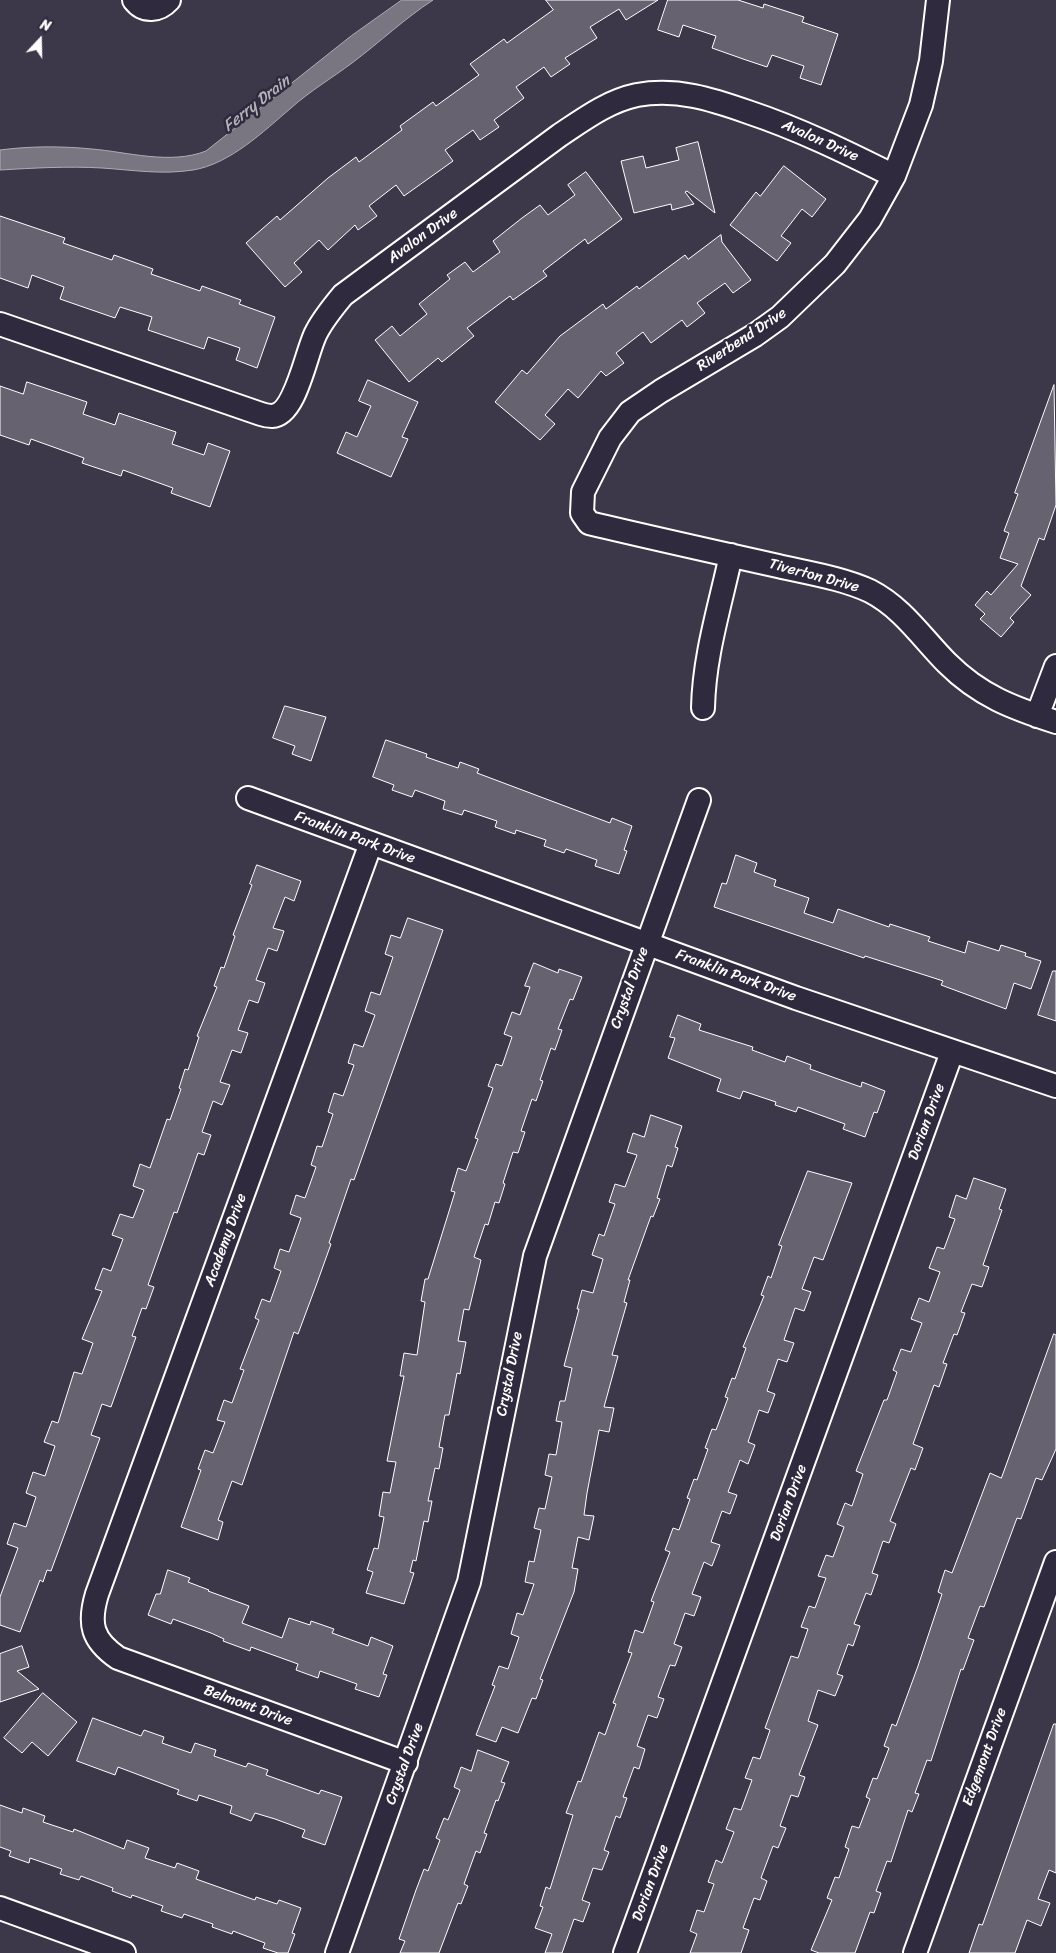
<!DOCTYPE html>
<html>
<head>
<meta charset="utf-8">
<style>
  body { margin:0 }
  #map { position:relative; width:1056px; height:1953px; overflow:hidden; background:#3c3749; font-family:Sriracha,sans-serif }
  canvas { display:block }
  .north { position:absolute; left:15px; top:15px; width:50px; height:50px; -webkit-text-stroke:4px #2f2a3d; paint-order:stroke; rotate:21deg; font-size:14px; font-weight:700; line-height:20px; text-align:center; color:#fff }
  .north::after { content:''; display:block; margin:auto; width:18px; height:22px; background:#fff; clip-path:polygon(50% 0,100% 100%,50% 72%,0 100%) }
</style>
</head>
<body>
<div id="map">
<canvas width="1056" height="1953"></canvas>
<div class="north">N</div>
</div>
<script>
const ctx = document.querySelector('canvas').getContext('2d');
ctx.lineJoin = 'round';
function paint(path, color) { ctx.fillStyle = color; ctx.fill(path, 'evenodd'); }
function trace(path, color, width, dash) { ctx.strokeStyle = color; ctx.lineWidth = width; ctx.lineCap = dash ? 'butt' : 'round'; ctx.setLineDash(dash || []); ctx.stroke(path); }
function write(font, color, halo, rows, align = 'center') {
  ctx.font = font + ' Sriracha,sans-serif'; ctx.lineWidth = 5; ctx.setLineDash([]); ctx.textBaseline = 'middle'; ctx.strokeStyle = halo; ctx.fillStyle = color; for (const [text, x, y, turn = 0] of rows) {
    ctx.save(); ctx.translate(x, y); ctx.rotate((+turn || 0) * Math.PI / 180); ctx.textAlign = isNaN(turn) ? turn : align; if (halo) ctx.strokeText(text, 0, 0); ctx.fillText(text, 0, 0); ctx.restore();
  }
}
const water = new Path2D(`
  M 402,0 L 433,0 C 404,19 380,42 352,63 C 332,78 310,91 291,108 C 264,131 230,164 193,170 C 162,175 133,170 102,168 C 68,166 34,168 0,170 L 0,150 C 30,146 62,146 92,149 C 128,152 170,165 206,151 L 351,36 Z`);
paint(water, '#797682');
trace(water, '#afadb4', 1);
const building = new Path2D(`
  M 546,0 L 658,0 L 626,20 L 619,9 L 590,27 L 597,38 L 565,58 L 570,64 L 551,77 L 544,67 L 516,87 L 524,98 L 494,120 L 499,127 L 480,140 L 473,130 L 445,150 L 453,161 L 404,196 L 396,185 L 369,206 L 377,216 L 358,230 L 355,225 L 328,250 L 319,240 L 294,263 L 302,272 L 285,287 L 246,243 L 277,216 L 280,220 L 328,178 L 356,157 L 359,162 L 402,130 L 400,126 L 433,102 L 436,106 L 479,75 L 470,64 L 504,39 L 507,43 L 553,10 Z
  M 668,0 L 738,0 L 763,8 L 764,4 L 804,17 L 802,22 L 838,34 L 821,85 L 800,78 L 804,66 L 772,55 L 767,67 L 746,60 L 712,48 L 716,36 L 683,25 L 679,37 L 658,30 Z
  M 698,142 L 715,213 L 687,191 L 685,192 L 694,204 L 672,210 L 671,204 L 634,213 L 621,161 L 643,156 L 646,168 L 679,160 L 676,148 Z
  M 784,166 L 826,199 L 812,217 L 802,209 L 781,236 L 791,243 L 777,261 L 730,225 L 756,192 L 760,196 Z
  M 586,172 L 622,219 L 588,244 L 585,239 L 543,271 L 547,276 L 513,300 L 510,296 L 467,328 L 474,336 L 442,362 L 438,358 L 409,382 L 375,340 L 392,326 L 400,336 L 427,314 L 419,304 L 450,279 L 447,275 L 465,262 L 473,272 L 500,252 L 493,241 L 522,218 L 540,205 L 548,215 L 575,195 L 568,185 Z
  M 0,216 L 65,238 L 63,243 L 112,260 L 114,255 L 153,269 L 151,274 L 200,291 L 202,286 L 241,300 L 239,304 L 275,317 L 257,368 L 236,360 L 240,348 L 208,337 L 204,349 L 148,330 L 152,317 L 120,307 L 115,318 L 60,299 L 64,287 L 32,275 L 28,288 L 0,278 Z
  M 721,235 L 722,242 L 751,280 L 733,293 L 725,283 L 697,303 L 705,313 L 687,327 L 682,320 L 651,343 L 643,332 L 616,353 L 624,363 L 606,376 L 601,371 L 578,398 L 568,389 L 545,415 L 555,424 L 540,440 L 495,402 L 522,370 L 527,374 L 560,336 L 603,304 L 606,309 L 637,286 L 639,289 L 685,255 L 688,259 Z
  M 368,380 L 418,402 L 402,437 L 408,439 L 391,477 L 337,453 L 346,432 L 357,437 L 371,406 L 359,401 Z
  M 27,382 L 87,402 L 83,414 L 115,425 L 119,413 L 176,432 L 172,444 L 204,455 L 208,443 L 230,451 L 210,507 L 171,493 L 173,488 L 123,470 L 121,476 L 82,463 L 84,458 L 31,439 L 29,445 L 0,435 L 0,386 L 23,394 Z
  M 1054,385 L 1056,505 L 1044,540 L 1039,538 L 1021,586 L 1031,595 L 1010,618 L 1014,622 L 1001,637 L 980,619 L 985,614 L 975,605 L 987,591 L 991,595 L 1018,564 L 1000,558 L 1009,533 L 1004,531 L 1018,494 L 1015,493 Z
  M 285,706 L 326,717 L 311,761 L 292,754 L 295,746 L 273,738 Z
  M 386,740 L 427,754 L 426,757 L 458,768 L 460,762 L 479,769 L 477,773 L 610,823 L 612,818 L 632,826 L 624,850 L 627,851 L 619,874 L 595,866 L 597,860 L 566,849 L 564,853 L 544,846 L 546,840 L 516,830 L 515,834 L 495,827 L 497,821 L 464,810 L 462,815 L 443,809 L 445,801 L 415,790 L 412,797 L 392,790 L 394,785 L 373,777 Z
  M 736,855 L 757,863 L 754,872 L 776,880 L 774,886 L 809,898 L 804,913 L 833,923 L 838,909 L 889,927 L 890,924 L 930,937 L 928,941 L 965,953 L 968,941 L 999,951 L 1001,945 L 1026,953 L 1025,956 L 1041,961 L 1031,989 L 1014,983 L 1006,1009 L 941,985 L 943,981 L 934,978 L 865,956 L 864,958 L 714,907 L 722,883 L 726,884 Z
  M 257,865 L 301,881 L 294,901 L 285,897 L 273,928 L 284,931 L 277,951 L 268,948 L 256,980 L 265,983 L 258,1003 L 249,1000 L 238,1030 L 248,1033 L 241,1053 L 232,1050 L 220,1082 L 230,1085 L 222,1105 L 213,1101 L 202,1132 L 211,1135 L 204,1155 L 198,1153 L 177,1213 L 174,1212 L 148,1285 L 154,1287 L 146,1309 L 142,1308 L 132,1336 L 136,1337 L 111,1407 L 102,1404 L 91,1435 L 100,1438 L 51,1571 L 47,1570 L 43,1582 L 40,1580 L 20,1632 L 0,1625 L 0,1597 L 18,1548 L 7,1544 L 14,1523 L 26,1527 L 36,1497 L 26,1493 L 33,1472 L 45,1476 L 55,1446 L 44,1442 L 52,1421 L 58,1423 L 74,1372 L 82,1374 L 93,1343 L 82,1339 L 102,1291 L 95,1289 L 103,1268 L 111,1271 L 123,1239 L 112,1235 L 120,1214 L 133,1218 L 144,1190 L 133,1186 L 140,1164 L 150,1168 L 167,1119 L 170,1120 L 181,1089 L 179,1088 L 185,1069 L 188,1070 L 199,1037 L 197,1036 L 217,987 L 214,986 L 221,967 L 224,968 L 235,936 L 233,935 L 252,885 L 250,884 Z
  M 408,918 L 443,930 L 354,1180 L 351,1179 L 329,1243 L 331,1244 L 317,1283 L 298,1334 L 294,1332 L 242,1485 L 232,1481 L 218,1520 L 223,1522 L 218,1540 L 181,1527 L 201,1470 L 198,1469 L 205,1450 L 213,1453 L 225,1422 L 217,1420 L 224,1400 L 232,1403 L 244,1370 L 240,1369 L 259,1320 L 255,1318 L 262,1299 L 270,1302 L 281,1271 L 274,1268 L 280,1249 L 289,1252 L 301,1218 L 290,1214 L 296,1195 L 305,1198 L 316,1167 L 311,1165 L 317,1146 L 322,1147 L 333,1114 L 328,1112 L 334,1093 L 343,1096 L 354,1065 L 348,1063 L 354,1044 L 363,1047 L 375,1015 L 365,1011 L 371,992 L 380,995 L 393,957 L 385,954 L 391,935 L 400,938 Z
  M 534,963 L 558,973 L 559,969 L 582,977 L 573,1000 L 570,999 L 558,1029 L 562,1030 L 555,1050 L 551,1048 L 540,1080 L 543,1081 L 536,1101 L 532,1099 L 521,1131 L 525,1132 L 518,1153 L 513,1152 L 503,1183 L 505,1184 L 499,1203 L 495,1202 L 488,1225 L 485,1224 L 474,1257 L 481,1260 L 469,1310 L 464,1309 L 458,1341 L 466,1342 L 460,1374 L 457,1373 L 449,1415 L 445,1415 L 439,1447 L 443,1448 L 439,1469 L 435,1468 L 428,1501 L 432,1501 L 428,1522 L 424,1521 L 416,1561 L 413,1560 L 410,1572 L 414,1573 L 404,1604 L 366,1593 L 373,1572 L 367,1570 L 374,1548 L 378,1549 L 384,1517 L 379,1516 L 383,1492 L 390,1493 L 396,1462 L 387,1461 L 404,1376 L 400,1376 L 404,1353 L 417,1355 L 425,1302 L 421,1301 L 425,1279 L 428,1279 L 455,1192 L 451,1191 L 458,1168 L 466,1171 L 478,1139 L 475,1138 L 493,1088 L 488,1086 L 496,1064 L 502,1066 L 512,1037 L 504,1034 L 512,1012 L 520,1015 L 530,987 L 525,986 Z
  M 1053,971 L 1056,971 L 1056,1021 L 1038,1015 Z
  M 678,1015 L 701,1024 L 699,1030 L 753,1047 L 752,1050 L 785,1062 L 787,1056 L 811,1065 L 810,1069 L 838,1079 L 861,1087 L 862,1082 L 885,1091 L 877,1113 L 874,1112 L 865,1137 L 843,1129 L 845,1124 L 798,1107 L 796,1112 L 775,1105 L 776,1102 L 743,1091 L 740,1099 L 717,1091 L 721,1079 L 668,1058 L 675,1038 L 670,1037 Z
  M 651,1115 L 682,1126 L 675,1147 L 678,1148 L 672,1167 L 667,1165 L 657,1198 L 660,1199 L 653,1217 L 651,1216 L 628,1280 L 630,1280 L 624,1302 L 627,1303 L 612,1355 L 618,1356 L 604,1407 L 614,1408 L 609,1432 L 599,1430 L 587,1493 L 584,1515 L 594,1516 L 589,1540 L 578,1537 L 572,1568 L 578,1569 L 574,1592 L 540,1679 L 543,1680 L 536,1699 L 532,1698 L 518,1733 L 502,1727 L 496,1742 L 476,1735 L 495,1686 L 492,1685 L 499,1666 L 508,1669 L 519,1637 L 511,1634 L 517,1613 L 523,1615 L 534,1584 L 525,1582 L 529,1561 L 534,1562 L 541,1530 L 534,1528 L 539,1508 L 545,1509 L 552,1477 L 545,1475 L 549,1454 L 556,1455 L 562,1422 L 556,1421 L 560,1401 L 565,1401 L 572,1368 L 564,1366 L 579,1309 L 577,1309 L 582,1290 L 593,1293 L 603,1259 L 592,1255 L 599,1234 L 604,1236 L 615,1204 L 609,1202 L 615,1184 L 625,1187 L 637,1155 L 627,1152 L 633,1133 L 644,1137 Z
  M 808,1171 L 852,1183 L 823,1260 L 814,1257 L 802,1289 L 811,1292 L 804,1311 L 795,1308 L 784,1340 L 794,1343 L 787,1362 L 778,1359 L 767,1391 L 775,1394 L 768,1413 L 759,1410 L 748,1442 L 755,1445 L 748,1464 L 740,1460 L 728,1492 L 737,1495 L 730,1514 L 722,1511 L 711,1542 L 720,1545 L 712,1566 L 704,1562 L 692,1594 L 701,1597 L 694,1616 L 685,1613 L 674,1644 L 682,1647 L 675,1666 L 670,1665 L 658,1697 L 664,1699 L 657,1718 L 648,1715 L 637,1746 L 645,1749 L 639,1769 L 634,1767 L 623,1797 L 627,1798 L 620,1818 L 616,1816 L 604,1850 L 609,1852 L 602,1870 L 593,1868 L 582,1900 L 590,1903 L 583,1922 L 574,1919 L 562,1953 L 545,1953 L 552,1934 L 535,1928 L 543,1907 L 540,1906 L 546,1887 L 550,1889 L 573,1815 L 566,1813 L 578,1781 L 581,1782 L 599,1732 L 605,1735 L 616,1704 L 613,1703 L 632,1653 L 628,1652 L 635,1630 L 643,1633 L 654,1602 L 651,1601 L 670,1552 L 665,1550 L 673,1528 L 679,1530 L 690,1499 L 687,1498 L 694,1479 L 697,1480 L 708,1449 L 705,1448 L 712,1429 L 716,1430 L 728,1398 L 725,1397 L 732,1378 L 735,1379 L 746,1348 L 743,1347 L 764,1296 L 761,1295 L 768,1276 L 771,1278 L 782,1246 L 779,1245 Z
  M 974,1178 L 1006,1189 L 999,1209 L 1002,1210 L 983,1265 L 989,1267 L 982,1287 L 972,1284 L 961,1312 L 965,1313 L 957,1335 L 954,1334 L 943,1363 L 947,1364 L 939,1387 L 934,1385 L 913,1444 L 923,1448 L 915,1470 L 911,1468 L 890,1521 L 896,1524 L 889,1543 L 883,1541 L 872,1573 L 878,1575 L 871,1595 L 866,1593 L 854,1624 L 860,1626 L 853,1646 L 848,1644 L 837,1674 L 843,1676 L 835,1696 L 818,1690 L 808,1721 L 818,1725 L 799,1775 L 805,1777 L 798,1797 L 791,1795 L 780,1826 L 786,1828 L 778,1848 L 773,1846 L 761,1878 L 767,1881 L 760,1900 L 754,1898 L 743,1928 L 749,1930 L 741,1953 L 690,1953 L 697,1934 L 690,1931 L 697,1910 L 704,1912 L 714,1884 L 708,1882 L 716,1860 L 722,1863 L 734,1832 L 726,1829 L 734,1808 L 741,1810 L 752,1780 L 745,1778 L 753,1757 L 760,1759 L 770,1730 L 765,1728 L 791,1656 L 798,1658 L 808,1629 L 801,1627 L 809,1606 L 815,1608 L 826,1578 L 818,1576 L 826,1555 L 833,1557 L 844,1527 L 837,1524 L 845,1503 L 852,1506 L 863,1474 L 856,1471 L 884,1400 L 887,1400 L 897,1372 L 893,1370 L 901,1349 L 911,1352 L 922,1323 L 911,1319 L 919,1298 L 929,1302 L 940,1272 L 929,1268 L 937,1247 L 944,1249 L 955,1219 L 949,1217 L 956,1195 L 966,1199 Z
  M 1054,1334 L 1056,1335 L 1056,1449 L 1042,1480 L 1036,1478 L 1021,1519 L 1017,1518 L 984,1607 L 980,1606 L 968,1638 L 974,1640 L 963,1670 L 961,1669 L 931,1761 L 927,1760 L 915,1793 L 919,1794 L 912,1812 L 908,1810 L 891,1862 L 887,1861 L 876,1891 L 881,1893 L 874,1913 L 870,1912 L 855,1953 L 819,1953 L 811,1950 L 832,1900 L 827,1898 L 835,1877 L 839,1878 L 849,1849 L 845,1847 L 852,1826 L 859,1828 L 870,1799 L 866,1797 L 873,1778 L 877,1779 L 889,1748 L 884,1746 L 892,1724 L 896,1726 L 918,1666 L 942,1594 L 938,1592 L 945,1570 L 952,1573 L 990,1473 L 1001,1478 Z
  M 168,1570 L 190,1578 L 188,1582 L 209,1590 L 208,1591 L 249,1606 L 242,1623 L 282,1638 L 289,1618 L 310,1625 L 311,1621 L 334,1629 L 332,1633 L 368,1646 L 371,1637 L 393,1646 L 383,1674 L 387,1675 L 379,1697 L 355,1689 L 357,1684 L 320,1671 L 318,1678 L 296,1670 L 298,1664 L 251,1647 L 250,1651 L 223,1641 L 224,1639 L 211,1633 L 173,1619 L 171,1624 L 148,1615 L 156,1594 L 160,1594 Z
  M 22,1646 L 29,1667 L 17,1671 L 39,1689 L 0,1702 L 0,1654 Z
  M 43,1693 L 77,1722 L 48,1756 L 32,1742 L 22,1753 L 4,1738 Z
  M 93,1718 L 141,1736 L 144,1730 L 164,1737 L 162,1743 L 191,1753 L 195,1743 L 216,1750 L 214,1756 L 246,1767 L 248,1763 L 268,1770 L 266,1775 L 319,1794 L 321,1790 L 342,1797 L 325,1845 L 302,1837 L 305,1830 L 275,1819 L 255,1813 L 251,1821 L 230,1813 L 232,1806 L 199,1795 L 197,1801 L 177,1794 L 179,1790 L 118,1767 L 115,1775 L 77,1761 Z
  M 1054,1724 L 1056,1724 L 1056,1873 L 1049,1870 L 1038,1899 L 1050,1903 L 1041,1926 L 1027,1920 L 1015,1953 L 969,1953 L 979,1924 L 982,1925 Z
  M 478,1750 L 509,1762 L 501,1782 L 505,1783 L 498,1801 L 496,1800 L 484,1833 L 487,1834 L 480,1853 L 476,1851 L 464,1884 L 468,1886 L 461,1904 L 458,1903 L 439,1953 L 400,1953 L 405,1941 L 399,1939 L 416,1890 L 424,1869 L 428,1871 L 440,1840 L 436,1838 L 444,1818 L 448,1820 L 460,1790 L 454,1787 L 461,1767 L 471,1771 Z
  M 0,1805 L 22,1813 L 23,1808 L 45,1816 L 43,1822 L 73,1832 L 74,1829 L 124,1849 L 127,1840 L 149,1848 L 145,1858 L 175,1868 L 177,1863 L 199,1871 L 196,1879 L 255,1900 L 256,1897 L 277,1904 L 279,1900 L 301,1908 L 292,1933 L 295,1934 L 288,1953 L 278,1953 L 263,1948 L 265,1943 L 233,1931 L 232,1934 L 212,1927 L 213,1924 L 184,1914 L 182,1918 L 161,1911 L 163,1906 L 132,1895 L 131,1898 L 112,1891 L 113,1888 L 81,1876 L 79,1880 L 60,1874 L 62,1869 L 30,1858 L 29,1863 L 9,1856 L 11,1851 L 0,1847 Z`);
paint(building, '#666270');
trace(building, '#fff', 1);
const street = new Path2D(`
  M 134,0 C 144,13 159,11 169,0
  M 938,0 L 931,61 L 921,105 L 894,176 L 870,219 L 835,264 L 780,317 L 755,335 L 661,391 L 630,412 L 610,438 L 583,492 L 582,513 L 589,523 C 652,538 715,552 778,566 C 808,573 842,578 870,591 C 903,608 922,638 947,663 C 980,696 1013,708 1056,722
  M 0,324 L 261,414 C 264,415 269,416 272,416 C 296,415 306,352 316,333 C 323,319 333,307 343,295 L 560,135 C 584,119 608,101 637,95 C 677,88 711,99 748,112 C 799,129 846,152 894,176
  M 703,708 C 704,656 720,606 731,555
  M 1037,716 L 1056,666
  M 248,798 L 796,998 L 1056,1086
  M 371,843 L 97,1594 C 88,1624 92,1640 118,1658 L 406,1763
  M 0,1908 L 124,1953
  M 337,1953 L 469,1582 L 535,1256 L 699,800
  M 625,1953 L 952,1052
  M 915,1953 L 1056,1562`);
trace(street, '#fff', 26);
trace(street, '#2f2a3d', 22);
write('15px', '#fff', '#2f2a3d', [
  ["Avalon Drive",820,141,24],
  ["Avalon Drive",423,236,-36],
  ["Riverbend Drive",742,340,-33],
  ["Tiverton Drive",814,576,15],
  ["Franklin Park Drive",355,838,20],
  ["Franklin Park Drive",736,976,20],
  ["Crystal Drive",630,988,-70],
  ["Dorian Drive",927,1122,-70],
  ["Academy Drive",226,1240,-70],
  ["Crystal Drive",510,1374,-79],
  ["Dorian Drive",789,1503,-70],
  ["Belmont Drive",248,1706,20],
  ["Edgemont Drive",985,1757,-70],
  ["Crystal Drive",405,1764,-70],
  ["Dorian Drive",651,1883,-70]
]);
write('italic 16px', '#b5b4ba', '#2f2a3d', [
  ["Ferry Drain",257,104,-38]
]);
</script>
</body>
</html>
